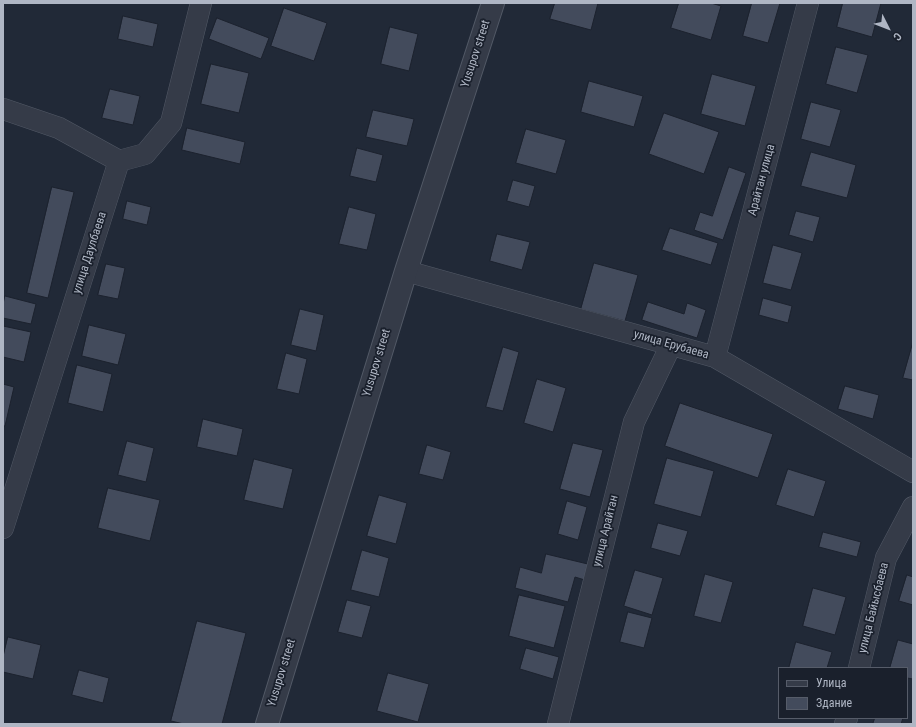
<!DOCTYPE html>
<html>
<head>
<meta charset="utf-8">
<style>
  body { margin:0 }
  #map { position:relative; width:916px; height:727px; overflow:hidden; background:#212937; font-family:"Roboto Condensed",sans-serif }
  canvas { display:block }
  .frame { position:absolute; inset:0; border:4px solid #afb6c4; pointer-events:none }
  .legend { position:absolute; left:778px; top:667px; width:130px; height:52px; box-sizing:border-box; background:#1a202c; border:1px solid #565c69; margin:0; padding:5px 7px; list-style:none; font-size:12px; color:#afb6c4 }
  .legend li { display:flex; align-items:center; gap:8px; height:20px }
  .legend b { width:20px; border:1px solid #565c69 }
  .north { position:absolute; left:868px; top:8px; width:40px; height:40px; -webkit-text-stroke:3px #1a202c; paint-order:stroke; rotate:132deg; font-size:11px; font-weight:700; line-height:16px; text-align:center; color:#afb6c4 }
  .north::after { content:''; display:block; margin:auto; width:14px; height:18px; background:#afb6c4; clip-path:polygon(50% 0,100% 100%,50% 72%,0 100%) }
</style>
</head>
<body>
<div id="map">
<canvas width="916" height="727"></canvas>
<div class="frame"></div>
<ul class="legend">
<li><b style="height:5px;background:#353b48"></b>Улица</li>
<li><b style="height:11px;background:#434b5c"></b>Здание</li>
</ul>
<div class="north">С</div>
</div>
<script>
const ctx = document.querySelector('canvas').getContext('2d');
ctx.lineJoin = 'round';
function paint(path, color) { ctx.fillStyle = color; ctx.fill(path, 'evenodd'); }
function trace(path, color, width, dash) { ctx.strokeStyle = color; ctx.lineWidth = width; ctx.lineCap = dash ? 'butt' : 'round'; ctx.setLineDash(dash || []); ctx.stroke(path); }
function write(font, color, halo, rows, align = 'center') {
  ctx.font = font + ' "Roboto Condensed",sans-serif'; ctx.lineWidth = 3.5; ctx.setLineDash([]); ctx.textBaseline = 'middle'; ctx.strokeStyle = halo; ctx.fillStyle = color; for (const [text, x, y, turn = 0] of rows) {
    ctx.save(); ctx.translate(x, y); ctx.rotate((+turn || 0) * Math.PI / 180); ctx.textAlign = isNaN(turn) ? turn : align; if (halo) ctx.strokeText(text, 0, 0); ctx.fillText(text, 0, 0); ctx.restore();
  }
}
const building = new Path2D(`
  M 555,3 L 598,3 L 591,30 L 550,19 Z
  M 679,3 L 711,3 L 721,6 L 711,40 L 671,28 Z
  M 752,3 L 780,3 L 768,43 L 743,36 Z
  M 843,3 L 881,3 L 872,37 L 837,27 Z
  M 284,8 L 327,23 L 314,61 L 271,46 Z
  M 123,16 L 158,24 L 153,47 L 118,39 Z
  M 217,18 L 269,38 L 261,59 L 209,39 Z
  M 390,27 L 418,34 L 409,71 L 381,64 Z
  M 836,47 L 868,55 L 857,93 L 826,84 Z
  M 211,64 L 249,73 L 239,113 L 201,104 Z
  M 712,74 L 756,86 L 745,126 L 701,114 Z
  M 589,81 L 643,96 L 634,127 L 581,112 Z
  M 110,89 L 140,96 L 133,125 L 102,118 Z
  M 811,102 L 841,110 L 830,147 L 801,139 Z
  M 373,110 L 414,119 L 407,146 L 366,137 Z
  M 664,113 L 719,132 L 704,174 L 649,154 Z
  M 187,128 L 245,142 L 240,164 L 182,150 Z
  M 526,129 L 566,140 L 556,174 L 516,163 Z
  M 357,148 L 383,155 L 376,182 L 350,176 Z
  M 811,152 L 856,165 L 847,198 L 801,186 Z
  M 729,167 L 746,173 L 723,240 L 694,230 L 700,212 L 712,216 Z
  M 513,180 L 535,186 L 529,207 L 507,201 Z
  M 52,187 L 74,192 L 48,298 L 27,293 Z
  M 127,201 L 151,207 L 147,225 L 123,219 Z
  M 349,207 L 376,214 L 367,250 L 339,244 Z
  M 796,211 L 820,217 L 813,242 L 789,235 Z
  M 670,228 L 718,243 L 711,265 L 662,250 Z
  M 497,234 L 530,242 L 522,270 L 490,261 Z
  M 773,245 L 802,253 L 791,290 L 763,283 Z
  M 594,263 L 638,275 L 625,321 L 581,309 Z
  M 106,264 L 125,268 L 118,299 L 98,295 Z
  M 5,296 L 36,304 L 31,324 L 3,318 L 3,305 Z
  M 763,298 L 792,306 L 788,323 L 759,315 Z
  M 648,302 L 684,314 L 687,303 L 706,310 L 697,338 L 642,320 Z
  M 300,309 L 324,315 L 316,351 L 291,345 Z
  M 89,325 L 126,334 L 118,365 L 82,356 Z
  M 3,326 L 31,332 L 24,362 L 3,357 Z
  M 913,342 L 913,380 L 903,378 Z
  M 503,347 L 519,352 L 503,411 L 486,407 Z
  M 286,353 L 307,359 L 299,394 L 277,389 Z
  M 77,365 L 112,374 L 103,412 L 68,403 Z
  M 537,379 L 566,388 L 553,432 L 524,423 Z
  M 3,384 L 14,387 L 5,426 L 3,426 Z
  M 845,386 L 879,395 L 873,419 L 838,409 Z
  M 680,403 L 773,434 L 758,478 L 665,446 Z
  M 203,419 L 243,429 L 237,456 L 197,447 Z
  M 127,441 L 154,448 L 146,482 L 118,475 Z
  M 573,443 L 603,450 L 590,497 L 560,489 Z
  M 427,445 L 451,452 L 443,480 L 419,474 Z
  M 667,458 L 714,471 L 701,517 L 654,504 Z
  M 254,459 L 293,469 L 283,509 L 244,500 Z
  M 788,469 L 826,481 L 814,517 L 776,505 Z
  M 108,488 L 160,500 L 150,541 L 98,528 Z
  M 379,495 L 407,503 L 396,544 L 367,536 Z
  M 567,501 L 587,507 L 578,540 L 558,534 Z
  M 658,523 L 688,531 L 680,556 L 651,548 Z
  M 823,532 L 861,542 L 857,557 L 819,547 Z
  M 362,550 L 389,558 L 379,597 L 351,590 Z
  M 546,554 L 592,565 L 588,581 L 575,577 L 568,602 L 515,588 L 520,567 L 541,573 Z
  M 635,570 L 663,578 L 652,615 L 624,606 Z
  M 705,574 L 733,582 L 721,623 L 694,616 Z
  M 907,575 L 913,577 L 913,605 L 899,601 Z
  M 813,588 L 846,597 L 835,635 L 803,626 Z
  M 519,595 L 565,606 L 554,648 L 509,636 Z
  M 347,600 L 371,606 L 362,638 L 338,632 Z
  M 628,612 L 652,618 L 644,648 L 620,642 Z
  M 197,621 L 246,633 L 222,724 L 184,724 L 171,721 Z
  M 8,637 L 41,645 L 33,679 L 3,672 L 3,657 Z
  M 898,640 L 913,644 L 913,679 L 907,678 L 907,668 L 890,668 Z
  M 796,642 L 832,652 L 827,668 L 789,668 Z
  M 526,648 L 559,657 L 553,679 L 520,669 Z
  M 79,670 L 109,678 L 103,703 L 72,695 Z
  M 388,673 L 429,684 L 418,722 L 377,711 Z
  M 875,718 L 903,718 L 901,724 L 873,724 Z`);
paint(building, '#434b5c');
trace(building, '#1c222e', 1);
const minor = new Path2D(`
  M 3,109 L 59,128 L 119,161
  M 406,271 L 715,357 L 913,472
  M 715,357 L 808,3
  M 3,528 L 119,161 L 145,154 L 171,123 L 201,3
  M 859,668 L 886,558 L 913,507
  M 558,724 L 634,422 L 671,345
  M 845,724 L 847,718`);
const tertiary = new Path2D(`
  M 267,724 L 406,271 L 493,3`);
trace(minor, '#525966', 22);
trace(tertiary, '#525966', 24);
trace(minor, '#353b48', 21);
trace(tertiary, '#353b48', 22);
write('12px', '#afb6c4', '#1a202c', [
  ["Yusupov street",476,54,-72],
  ["Арайтан улица",762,180,-75],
  ["улица Даулбаева",90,253,-72],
  ["улица Ерубаева",671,345,16],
  ["Yusupov street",377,363,-73],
  ["улица Арайтан",606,531,-76],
  ["улица Байысбаева",874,608,-76],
  ["Yusupov street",282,673,-73]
]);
</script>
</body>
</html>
